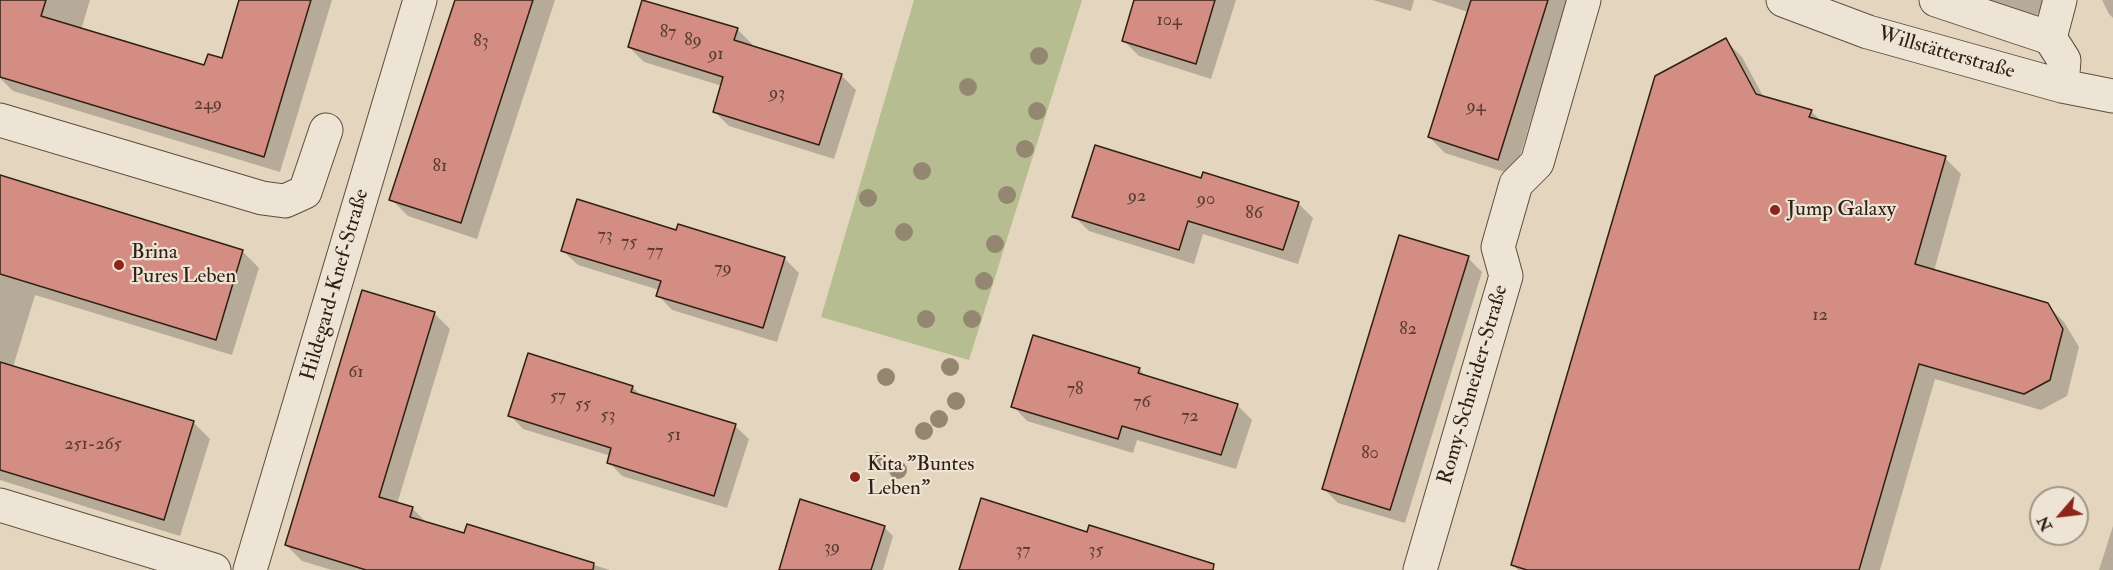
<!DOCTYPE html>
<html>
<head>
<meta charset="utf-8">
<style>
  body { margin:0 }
  #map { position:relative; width:2113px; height:570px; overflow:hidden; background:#e4d5be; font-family:"IM FELL Double Pica",serif }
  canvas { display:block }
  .north { position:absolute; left:2029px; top:486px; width:60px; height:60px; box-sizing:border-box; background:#ede4d5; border:2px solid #a19688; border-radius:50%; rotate:242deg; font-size:16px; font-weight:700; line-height:24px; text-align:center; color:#302014 }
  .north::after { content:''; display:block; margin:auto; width:21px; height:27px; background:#8f2418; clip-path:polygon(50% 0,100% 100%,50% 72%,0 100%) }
</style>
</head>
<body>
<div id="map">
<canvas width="2113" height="570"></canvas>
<div class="north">N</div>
</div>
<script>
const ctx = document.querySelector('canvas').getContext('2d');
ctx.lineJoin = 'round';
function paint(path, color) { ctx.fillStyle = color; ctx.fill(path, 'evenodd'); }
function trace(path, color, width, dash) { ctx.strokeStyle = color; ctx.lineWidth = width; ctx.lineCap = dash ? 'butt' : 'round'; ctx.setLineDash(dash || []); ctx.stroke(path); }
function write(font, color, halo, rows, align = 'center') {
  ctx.font = font + ' "IM FELL Double Pica",serif'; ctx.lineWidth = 4.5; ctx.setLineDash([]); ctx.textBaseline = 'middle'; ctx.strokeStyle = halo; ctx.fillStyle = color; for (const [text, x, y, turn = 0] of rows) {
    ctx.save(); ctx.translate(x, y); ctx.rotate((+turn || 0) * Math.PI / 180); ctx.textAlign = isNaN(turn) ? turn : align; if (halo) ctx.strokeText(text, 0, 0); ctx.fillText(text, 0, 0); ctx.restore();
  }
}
paint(new Path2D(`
  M 914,0 L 1082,0 L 969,360 L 821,317 Z`), '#b6bd90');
paint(new Path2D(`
  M 0,0 L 90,0 L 81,30 L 205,67 L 223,60 L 241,0 L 332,0 L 280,172 L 13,91 L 0,78 Z
  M 456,0 L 555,0 L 477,239 L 408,216 L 391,199 Z
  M 1136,0 L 1236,0 L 1211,79 L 1139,56 L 1124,41 Z
  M 1373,0 L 1414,0 L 1411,11 Z
  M 1431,0 L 1568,0 L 1514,175 L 1445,153 L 1429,137 L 1468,12 Z
  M 1990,0 L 2044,0 L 2046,2 L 2032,22 L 2022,19 Z
  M 2102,0 L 2113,0 L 2113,18 L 2109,14 Z
  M 737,29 L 752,44 L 751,47 L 841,75 L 856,90 L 834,159 L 729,126 L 714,111 L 722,86 L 644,62 L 629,47 Z
  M 1725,40 L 1742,57 L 1764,98 L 1811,111 L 1822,122 L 1945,158 L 1961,174 L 1934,271 L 2047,305 L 2064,322 L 2079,347 L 2067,396 L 2041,410 L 1935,379 L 1880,570 L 1518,570 L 1513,565 Z
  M 0,177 L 242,251 L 259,268 L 232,355 L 35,295 L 13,367 L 193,422 L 210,439 L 180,536 L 0,480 Z
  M 1202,180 L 1298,203 L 1313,218 L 1298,264 L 1203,234 L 1194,264 L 1089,231 L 1074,216 Z
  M 677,232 L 784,258 L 799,273 L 777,342 L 672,310 L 658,295 L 659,290 L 578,265 L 563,251 Z
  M 1468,258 L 1482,272 L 1405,523 L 1338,503 L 1323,488 Z
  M 434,313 L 450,329 L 397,504 L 412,508 L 428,524 L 465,535 L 468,526 L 610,570 L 332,570 L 302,561 L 286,545 Z
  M 1139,369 L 1146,377 L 1237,405 L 1252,420 L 1236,469 L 1137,440 L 1133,453 L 1027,421 L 1013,406 Z
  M 632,387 L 642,396 L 735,426 L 749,439 L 727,508 L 622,476 L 609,462 L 611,456 L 523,429 L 510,415 Z
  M 2113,526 L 2113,570 L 2099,570 Z
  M 884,527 L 893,536 L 883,570 L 780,570 Z`), '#0003');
const building = new Path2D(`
  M 0,0 L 46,0 L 41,16 L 204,65 L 208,54 L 222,58 L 239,0 L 311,0 L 264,157 L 0,77 Z
  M 455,0 L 533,0 L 461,223 L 389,200 Z
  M 642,0 L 738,28 L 734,40 L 842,74 L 819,145 L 713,112 L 723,77 L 628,47 Z
  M 1134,0 L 1215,0 L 1196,64 L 1122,41 Z
  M 1471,0 L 1548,0 L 1498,160 L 1428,137 Z
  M 1726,38 L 1756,94 L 1812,110 L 1809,117 L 1946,156 L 1915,264 L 2048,303 L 2063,329 L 2050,380 L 2024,394 L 1919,364 L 1859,570 L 1527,570 L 1511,565 L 1655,76 Z
  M 1095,145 L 1201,178 L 1203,172 L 1299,202 L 1283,250 L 1188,221 L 1179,250 L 1072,217 Z
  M 0,175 L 243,250 L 216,340 L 0,274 Z
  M 577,199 L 676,230 L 678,224 L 785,257 L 763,328 L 656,296 L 661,281 L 561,251 Z
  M 1399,235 L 1469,256 L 1390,510 L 1322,489 Z
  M 362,290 L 435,312 L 379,497 L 413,507 L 410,517 L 464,533 L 467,524 L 594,563 L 593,570 L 366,570 L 285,545 Z
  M 1033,335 L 1140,368 L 1138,373 L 1238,404 L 1221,455 L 1122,426 L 1118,439 L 1011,407 Z
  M 528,353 L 633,386 L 631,392 L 736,424 L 714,496 L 607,463 L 611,448 L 508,416 Z
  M 0,362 L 194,421 L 164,520 L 0,470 Z
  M 981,498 L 1087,532 L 1089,525 L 1214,564 L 1213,570 L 959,570 Z
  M 800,499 L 885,526 L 871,570 L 779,570 Z`);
paint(building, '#d38d83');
trace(building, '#302014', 1.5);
const minor = new Path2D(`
  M 1783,0 L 1868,32 L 2062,86 L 2113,96
  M 1936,0 L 2050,38 L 2064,60 L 2062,86
  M 2050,38 L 2060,0
  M 0,120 L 262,198 L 285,201 L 305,192 L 326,130
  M 0,505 L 214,570
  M 250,570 L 420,0
  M 1420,570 L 1506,276 L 1498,247 L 1516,184 L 1537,163 L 1584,0`);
trace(minor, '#5d4d3e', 35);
trace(minor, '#ede4d5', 33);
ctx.fillStyle = '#948772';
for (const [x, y] of [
  [1039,56],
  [968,87],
  [1037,111],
  [1025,149],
  [922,171],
  [1007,195],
  [868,198],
  [904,232],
  [995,244],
  [984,281],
  [926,319],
  [972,319],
  [950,367],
  [886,377],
  [956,401],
  [939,419],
  [924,431],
  [877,461],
  [898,470]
]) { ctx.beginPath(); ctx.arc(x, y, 9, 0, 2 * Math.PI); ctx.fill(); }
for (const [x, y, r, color] of [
  [1775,210,6,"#8f2418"],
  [119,265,6,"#8f2418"],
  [855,477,6,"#8f2418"]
]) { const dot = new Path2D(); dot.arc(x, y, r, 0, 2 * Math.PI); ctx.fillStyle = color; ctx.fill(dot); trace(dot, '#ede4d5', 2); }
write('18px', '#593b30', null, [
  ["104",1169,21],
  ["87",668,33],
  ["89",693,41],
  ["83",481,42],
  ["91",716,55],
  ["93",777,94],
  ["249",208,105],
  ["94",1476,107],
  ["81",440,167],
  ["92",1137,197],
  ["90",1206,200],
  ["86",1254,214],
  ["73",605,236],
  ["75",629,243],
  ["77",655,252],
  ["79",723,269],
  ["12",1820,316],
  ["82",1408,330],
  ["61",356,373],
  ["78",1075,390],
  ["57",558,397],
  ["76",1142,403],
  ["55",583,405],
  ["53",608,416],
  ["72",1190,417],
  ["51",674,436],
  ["251-265",93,445],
  ["80",1370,454],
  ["39",832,548],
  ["37",1023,551],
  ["35",1096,551]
]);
write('21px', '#302014', '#ede4d5', [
  ["Willstätterstraße",1946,54,16],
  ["Hildegard-Knef-Straße",336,285,-74],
  ["Romy-Schneider-Straße",1474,385,-74]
]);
write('21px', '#302014', '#ede4d5', [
  ["Jump Galaxy",1787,210],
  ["Brina",131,253],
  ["Pures Leben",131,277],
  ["Kita \"Buntes",867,465],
  ["Leben\"",867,489]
], 'left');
</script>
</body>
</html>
